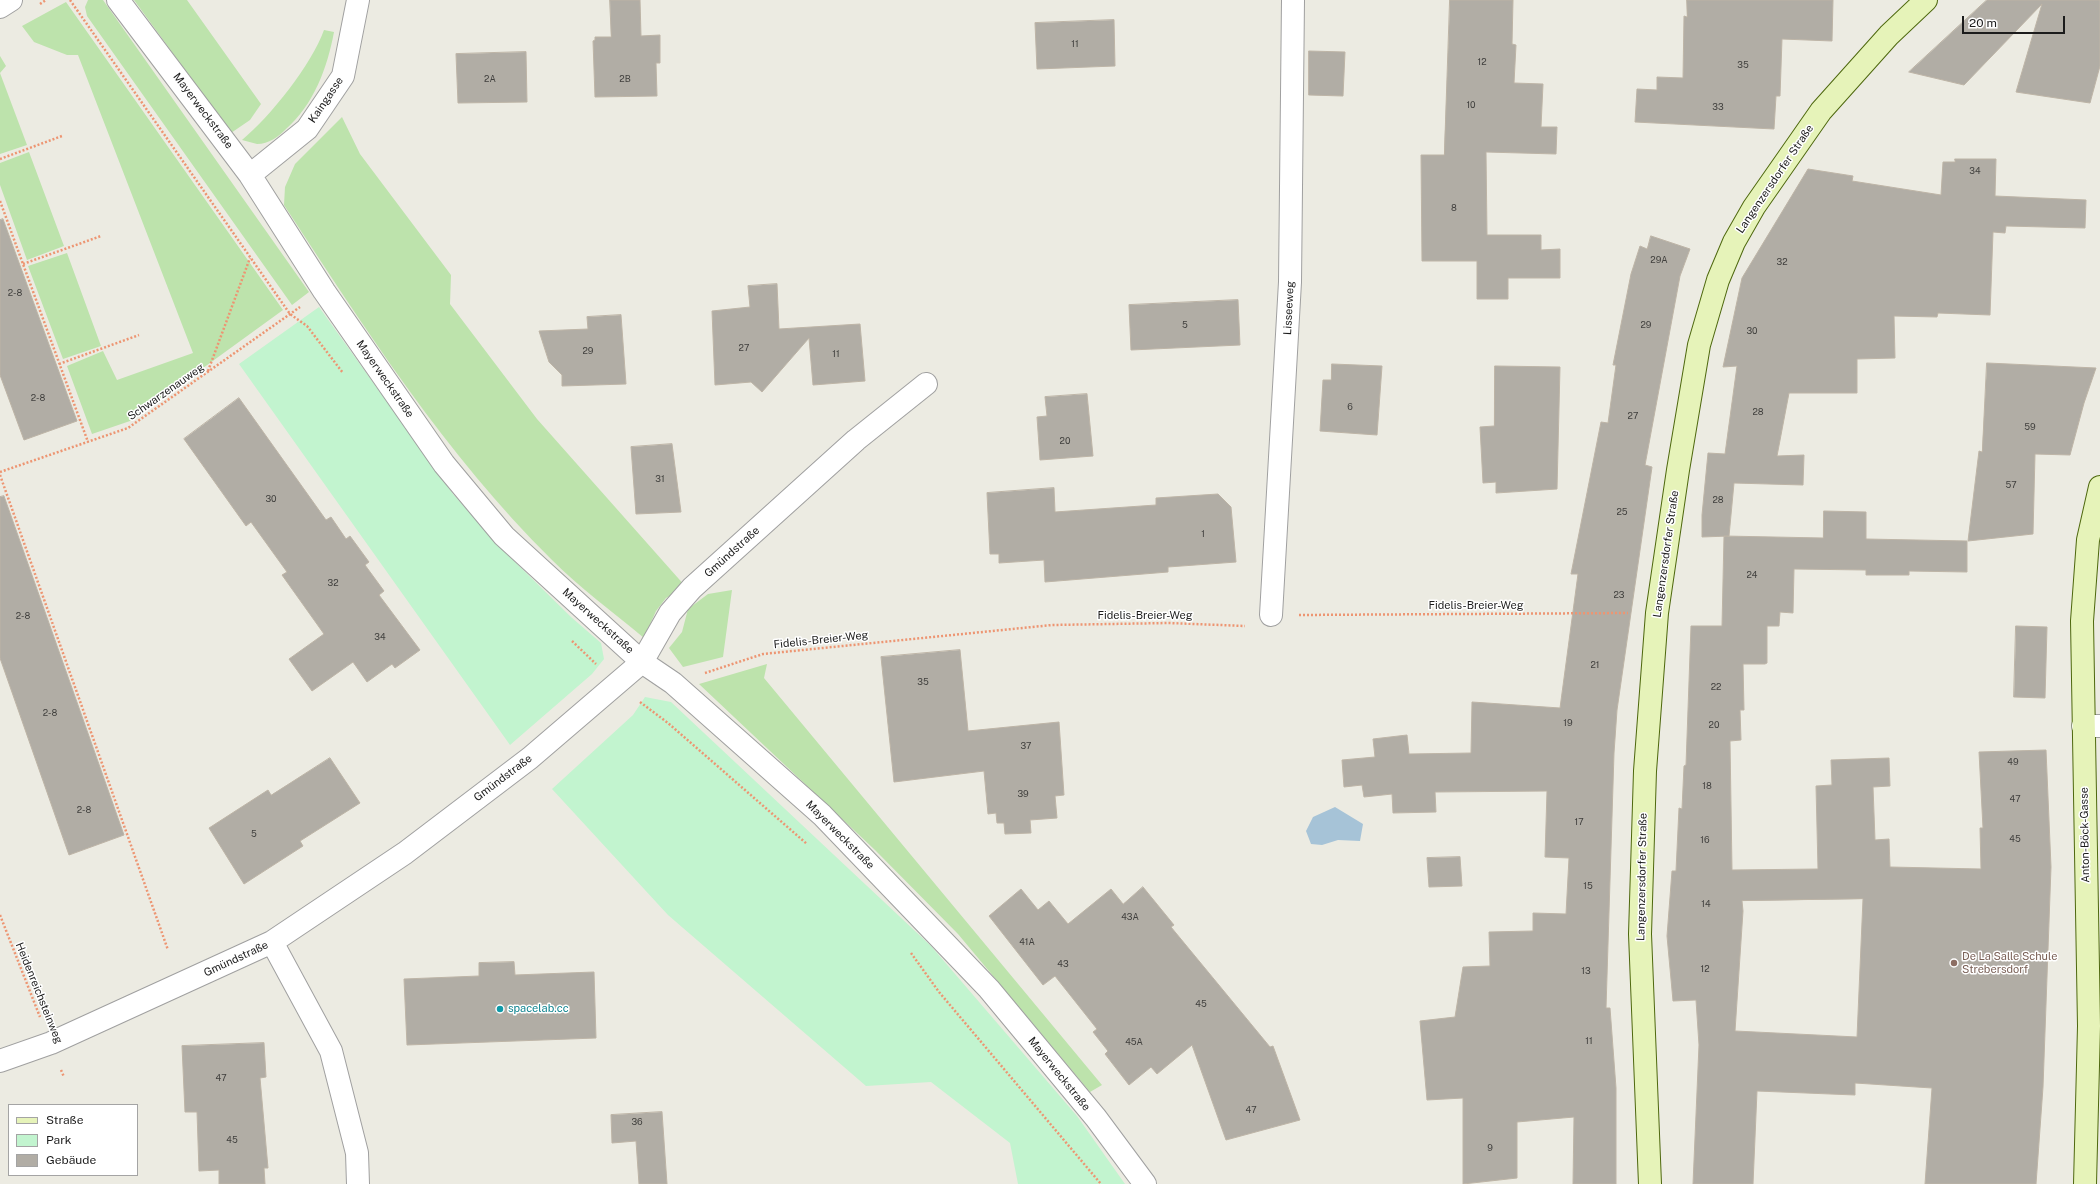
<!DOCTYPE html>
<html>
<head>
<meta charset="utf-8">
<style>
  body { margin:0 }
  #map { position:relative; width:2100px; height:1184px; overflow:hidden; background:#ecebe2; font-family:"Public Sans",sans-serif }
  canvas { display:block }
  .legend { position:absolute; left:8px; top:1104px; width:130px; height:72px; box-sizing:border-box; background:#fff; border:1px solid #a4a4a4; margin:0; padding:5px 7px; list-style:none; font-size:12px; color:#1c1c1c }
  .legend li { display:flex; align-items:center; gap:8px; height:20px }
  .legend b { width:20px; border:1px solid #a4a4a4 }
  .scale { position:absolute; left:1962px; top:16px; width:103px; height:18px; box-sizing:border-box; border:2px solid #1c1c1c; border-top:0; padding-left:5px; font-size:12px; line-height:14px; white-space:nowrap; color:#1c1c1c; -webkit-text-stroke:3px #fff; paint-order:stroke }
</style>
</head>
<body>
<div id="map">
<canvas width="2100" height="1184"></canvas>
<ul class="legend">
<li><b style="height:5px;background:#e6f3b9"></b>Straße</li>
<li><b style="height:11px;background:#c2f4cf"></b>Park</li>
<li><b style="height:11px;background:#b1ada5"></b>Gebäude</li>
</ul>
<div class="scale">20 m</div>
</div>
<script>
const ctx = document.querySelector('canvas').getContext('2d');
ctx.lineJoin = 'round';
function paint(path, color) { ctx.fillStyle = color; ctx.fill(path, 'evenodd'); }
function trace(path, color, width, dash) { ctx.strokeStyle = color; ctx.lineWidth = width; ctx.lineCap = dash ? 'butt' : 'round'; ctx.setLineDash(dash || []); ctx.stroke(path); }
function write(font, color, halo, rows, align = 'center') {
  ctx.font = font + ' "Public Sans",sans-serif'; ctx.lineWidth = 3; ctx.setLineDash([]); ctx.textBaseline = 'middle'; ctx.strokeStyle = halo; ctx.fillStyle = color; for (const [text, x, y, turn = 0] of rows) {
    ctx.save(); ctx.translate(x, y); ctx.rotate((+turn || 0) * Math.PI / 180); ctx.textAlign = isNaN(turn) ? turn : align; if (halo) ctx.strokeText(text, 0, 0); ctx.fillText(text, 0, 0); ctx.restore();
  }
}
paint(new Path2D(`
  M 88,0 L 103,0 L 309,292 L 292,305 L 87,16 L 85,7 Z
  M 134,0 L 187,0 L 261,104 L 250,120 L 231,133 Z
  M 66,2 L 283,310 L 130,421 L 92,434 L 67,366 L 103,351 L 117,380 L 193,353 L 78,55 L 67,55 L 34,42 L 22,26 Z
  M 324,30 L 334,32 C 327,69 314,104 286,129 C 278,137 269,144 257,144 C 252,143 247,141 242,140 C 270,117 312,64 324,30 Z
  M 0,56 L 6,66 L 0,73 L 27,145 L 0,154 Z
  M 342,117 L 360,154 L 451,275 L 450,304 L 537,419 L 686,587 L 666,598 L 656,611 L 644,638 C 613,612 580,588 551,559 C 446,455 365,329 284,205 L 285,187 L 295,164 Z
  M 29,152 L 64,246 L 27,260 L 0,185 L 0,163 Z
  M 67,253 L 101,346 L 63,359 L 28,266 Z
  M 732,590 L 723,657 L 683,667 L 669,648 L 682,632 L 688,609 L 708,594 Z
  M 767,664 L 764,678 L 1102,1085 L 1090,1092 L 958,934 L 875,850 L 699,684 Z`), '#bde3ac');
paint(new Path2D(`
  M 319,307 L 453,494 L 509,556 L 571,617 L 601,643 L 604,659 L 592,674 L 510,745 L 239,364 Z
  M 645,697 L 671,702 L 931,946 L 1077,1116 L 1125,1184 L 1018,1184 L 1010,1143 L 931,1082 L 866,1086 L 668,915 L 552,789 L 633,715 Z`), '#c2f4cf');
paint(new Path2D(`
  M 1335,807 L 1363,824 L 1360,841 L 1338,840 L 1322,845 L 1311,844 L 1306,831 L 1313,817 Z`), '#a6c3d7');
const building = new Path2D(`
  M 610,0 L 640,0 L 641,36 L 660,35 L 660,63 L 656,63 L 657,96 L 595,97 L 593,41 L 595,40 L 595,37 L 611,37 Z
  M 1450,0 L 1513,0 L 1512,44 L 1516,45 L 1514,83 L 1543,84 L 1541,127 L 1557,127 L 1556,154 L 1486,152 L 1487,235 L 1541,235 L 1541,250 L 1560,249 L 1560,278 L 1508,278 L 1508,299 L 1477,299 L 1477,261 L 1422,261 L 1421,155 L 1444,155 Z
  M 1687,0 L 1833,0 L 1832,41 L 1782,39 L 1780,96 L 1776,96 L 1774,129 L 1635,122 L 1637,89 L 1657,90 L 1657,77 L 1683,78 L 1684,16 L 1687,17 Z
  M 1987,0 L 2100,0 L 2100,66 L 2090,103 L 2016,92 L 2042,4 L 1964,85 L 1909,72 Z
  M 1114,20 L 1115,66 L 1037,69 L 1035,23 Z
  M 1309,51 L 1345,52 L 1343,96 L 1309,95 Z
  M 526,52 L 527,102 L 458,103 L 456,54 Z
  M 1955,159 L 1996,159 L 1995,196 L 2086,200 L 2085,228 L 2006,226 L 2005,233 L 1993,232 L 1990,315 L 1938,313 L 1937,317 L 1894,316 L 1895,358 L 1857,359 L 1857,393 L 1789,393 L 1777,456 L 1804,455 L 1803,485 L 1734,483 L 1729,536 L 1702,537 L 1702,515 L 1708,453 L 1725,454 L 1737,366 L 1723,367 L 1742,278 L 1808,169 L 1853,176 L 1852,181 L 1941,195 L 1943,162 L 1955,162 Z
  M 3,219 L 77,421 L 24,440 L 0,375 L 0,220 Z
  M 1651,236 L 1690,249 L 1680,276 L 1645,465 L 1652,467 L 1617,710 L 1614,753 L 1606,1008 L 1610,1008 L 1616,1088 L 1616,1184 L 1573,1184 L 1574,1117 L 1517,1122 L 1517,1178 L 1463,1184 L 1463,1098 L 1427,1100 L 1420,1021 L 1455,1017 L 1463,967 L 1490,966 L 1489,932 L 1533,931 L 1533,913 L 1566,914 L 1569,858 L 1545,857 L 1547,791 L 1435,792 L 1436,812 L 1393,813 L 1392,794 L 1364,797 L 1362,785 L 1344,787 L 1342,760 L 1375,757 L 1373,739 L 1407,735 L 1409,754 L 1471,753 L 1472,702 L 1560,708 L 1578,574 L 1571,574 L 1601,422 L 1608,423 L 1616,365 L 1613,365 L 1631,274 L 1640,246 L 1647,249 Z
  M 777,284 L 779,329 L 860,324 L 865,381 L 813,385 L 809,338 L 762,392 L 751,382 L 715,385 L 712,311 L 750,307 L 748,286 Z
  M 1238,300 L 1240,345 L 1131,350 L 1129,305 Z
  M 621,315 L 626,384 L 562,386 L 562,375 L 549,362 L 539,331 L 588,329 L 587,317 Z
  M 1987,363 L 2096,368 L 2084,403 L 2070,455 L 2035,454 L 2033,534 L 1968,541 L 1979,451 L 1982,452 Z
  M 1332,364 L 1382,366 L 1377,435 L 1320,431 L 1323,380 L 1331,380 Z
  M 1495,366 L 1560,367 L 1557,489 L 1496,493 L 1496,482 L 1483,483 L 1480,427 L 1494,426 Z
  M 1087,394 L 1093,456 L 1040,460 L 1037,417 L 1047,416 L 1045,397 Z
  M 239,398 L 326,520 L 331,517 L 346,539 L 350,536 L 369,562 L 365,565 L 384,591 L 379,595 L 420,650 L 395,668 L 392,664 L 367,682 L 353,662 L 312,691 L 289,659 L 324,634 L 282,575 L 287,572 L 251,522 L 246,526 L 184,439 Z
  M 672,444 L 681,512 L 636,514 L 631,447 Z
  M 1054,488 L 1055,512 L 1156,505 L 1156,498 L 1218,494 L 1231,507 L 1236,562 L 1168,567 L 1168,572 L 1045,582 L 1044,560 L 999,563 L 999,554 L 990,554 L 987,493 Z
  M 4,496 L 124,835 L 69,855 L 0,658 L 0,497 Z
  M 1824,511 L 1866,512 L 1866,539 L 1967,541 L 1967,572 L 1909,571 L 1909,575 L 1866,575 L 1866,570 L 1794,569 L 1793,613 L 1780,612 L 1779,626 L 1767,626 L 1767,663 L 1765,664 L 1743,664 L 1744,710 L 1740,710 L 1741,740 L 1730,741 L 1732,870 L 1818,869 L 1816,786 L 1832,785 L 1831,760 L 1889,758 L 1890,786 L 1873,787 L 1875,840 L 1889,839 L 1890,867 L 1981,869 L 1980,828 L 1983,828 L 1979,752 L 2046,750 L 2051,867 L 2043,1087 L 2036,1184 L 1925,1184 L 1932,1088 L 1855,1083 L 1855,1095 L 1757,1091 L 1753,1184 L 1693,1184 L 1699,1045 L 1696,1000 L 1673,1001 L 1667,936 L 1672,871 L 1676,871 L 1679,808 L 1682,809 L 1684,766 L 1686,765 L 1691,626 L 1722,626 L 1724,536 L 1823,538 ZM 1863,899 L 1857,1037 L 1735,1031 L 1743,911 L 1742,901 Z
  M 2016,626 L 2047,627 L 2045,698 L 2014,697 Z
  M 960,650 L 968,731 L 1059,722 L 1064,795 L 1055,796 L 1057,818 L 1030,820 L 1031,833 L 1005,834 L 1004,823 L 997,823 L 996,813 L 988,814 L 984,771 L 894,782 L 881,657 Z
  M 330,758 L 360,803 L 300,841 L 303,846 L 244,884 L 209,828 L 268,790 L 271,795 Z
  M 1460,857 L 1462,886 L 1429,887 L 1427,858 Z
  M 1143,887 L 1174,925 L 1171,927 L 1270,1047 L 1273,1046 L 1300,1120 L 1226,1140 L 1192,1045 L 1157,1074 L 1151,1067 L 1129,1085 L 1105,1054 L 1108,1051 L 1093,1032 L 1097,1029 L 1055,976 L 1043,985 L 989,916 L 1021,889 L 1038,910 L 1049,901 L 1068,924 L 1111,889 L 1123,904 Z
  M 514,962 L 515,975 L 594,972 L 596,1038 L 407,1045 L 404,979 L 479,976 L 479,963 Z
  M 264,1043 L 266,1077 L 260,1078 L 268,1168 L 264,1168 L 265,1184 L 219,1184 L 219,1170 L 199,1171 L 197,1112 L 185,1112 L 182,1046 Z
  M 662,1112 L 667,1184 L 639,1184 L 636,1141 L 612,1143 L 611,1115 Z`);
paint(building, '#b1ada5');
trace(building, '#bdb4a6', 1);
const street = new Path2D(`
  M 118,0 L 250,175 L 324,291 L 444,464 L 504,536 L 642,662 L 673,683 L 822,815 L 989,989 L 1096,1118 L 1145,1184
  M 0,7 L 11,0
  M 250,175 L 307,129 L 343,76 L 358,0
  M 1271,615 L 1290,282 L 1293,0
  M 2083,726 L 2100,726
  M 272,942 L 331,1051 L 357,1153 L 358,1184
  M 0,1061 L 51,1043 L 272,942 L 405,853 L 530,758 L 642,662 L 670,613 L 692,588 L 856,440 L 926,384`);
const secondary = new Path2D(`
  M 1650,1184 L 1640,934 L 1645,771 L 1657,613 L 1678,470 L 1699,345 L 1718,280 L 1734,242 L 1754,207 L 1821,111 L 1889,35 L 1926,0
  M 2085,1184 L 2089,1026 L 2082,621 L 2088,540 L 2100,487`);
trace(street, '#a0a0a0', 24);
trace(secondary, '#4e680e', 24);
trace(new Path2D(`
  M 70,0 L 290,314 L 307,326 L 343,373
  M 40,4 L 46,0
  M 0,159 L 62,136
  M 0,201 L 88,442
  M 23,264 L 101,236
  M 59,364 L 139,335
  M 208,371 L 250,258
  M 0,472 L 128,428 L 300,307
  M 0,475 L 168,950
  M 1299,615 L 1628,613
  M 572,641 L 596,664
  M 705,673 L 763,654 L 1052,625 L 1169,623 L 1245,626
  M 640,702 L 668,723 L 807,844
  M 0,915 L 40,1017
  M 911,953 L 939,992 L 1101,1184
  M 61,1070 L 64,1077`), '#ed9572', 2.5, [2, 2]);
trace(street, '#fff', 22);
trace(secondary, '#e6f3b9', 22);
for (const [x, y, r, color] of [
  [1954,963,4,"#8d6e63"],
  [500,1009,4,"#0f9aa8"]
]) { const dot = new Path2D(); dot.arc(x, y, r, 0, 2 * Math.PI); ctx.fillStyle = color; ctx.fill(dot); trace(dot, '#fff', 1.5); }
write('9px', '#41403e', null, [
  ["11",1075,44],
  ["12",1482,62],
  ["35",1743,65],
  ["2A",490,79],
  ["2B",625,79],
  ["10",1471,105],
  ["33",1718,107],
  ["34",1975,171],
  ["8",1454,208],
  ["29A",1659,260],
  ["32",1782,262],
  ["2-8",15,293],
  ["5",1185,325],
  ["29",1646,325],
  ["30",1752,331],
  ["27",744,348],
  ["29",588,351],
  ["11",836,354],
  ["2-8",38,398],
  ["6",1350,407],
  ["28",1758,412],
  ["27",1633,416],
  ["59",2030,427],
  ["20",1065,441],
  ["31",660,479],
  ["57",2011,485],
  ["30",271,499],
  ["28",1718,500],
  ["25",1622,512],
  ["1",1203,534],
  ["24",1752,575],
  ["32",333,583],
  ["23",1619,595],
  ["2-8",23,616],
  ["34",380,637],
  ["21",1595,665],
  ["35",923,682],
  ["22",1716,687],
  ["2-8",50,713],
  ["19",1568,723],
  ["20",1714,725],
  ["37",1026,746],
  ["49",2013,762],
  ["18",1707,786],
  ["39",1023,794],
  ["47",2015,799],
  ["2-8",84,810],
  ["17",1579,822],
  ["5",254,834],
  ["45",2015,839],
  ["16",1705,840],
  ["15",1588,886],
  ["14",1706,904],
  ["43A",1130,917],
  ["41A",1027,942],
  ["43",1063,964],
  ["12",1705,969],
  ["13",1586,971],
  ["45",1201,1004],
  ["11",1589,1041],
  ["45A",1134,1042],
  ["47",221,1078],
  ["47",1251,1110],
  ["36",637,1122],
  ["45",232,1140],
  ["9",1490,1148]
]);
write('11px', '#1c1c1c', '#fff', [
  ["Kaingasse",326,100,-56],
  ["Mayerweckstraße",203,111,53],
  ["Langenzersdorfer Straße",1775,179,-56],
  ["Lisseeweg",1289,308,-87],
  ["Mayerweckstraße",385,379,55],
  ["Schwarzenauweg",166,392,-35],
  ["Gmündstraße",732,552,-42],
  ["Langenzersdorfer Straße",1666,554,-82],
  ["Fidelis-Breier-Weg",1476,606],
  ["Fidelis-Breier-Weg",1145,616],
  ["Mayerweckstraße",598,621,42],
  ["Fidelis-Breier-Weg",821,640,-6],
  ["Gmündstraße",503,778,-37],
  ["Mayerweckstraße",840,835,45],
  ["Anton-Böck-Gasse",2085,835,-91],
  ["Langenzersdorfer Straße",1642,877,-89],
  ["Gmündstraße",236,959,-25],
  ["Heidenreichsteinweg",39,993,68],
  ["Mayerweckstraße",1059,1074,51]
]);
write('11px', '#785e54', '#fff', [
  ["De La Salle Schule",1962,957],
  ["Strebersdorf",1962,970]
], 'left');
write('11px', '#0d838f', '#fff', [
  ["spacelab.cc",508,1009]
], 'left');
</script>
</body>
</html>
